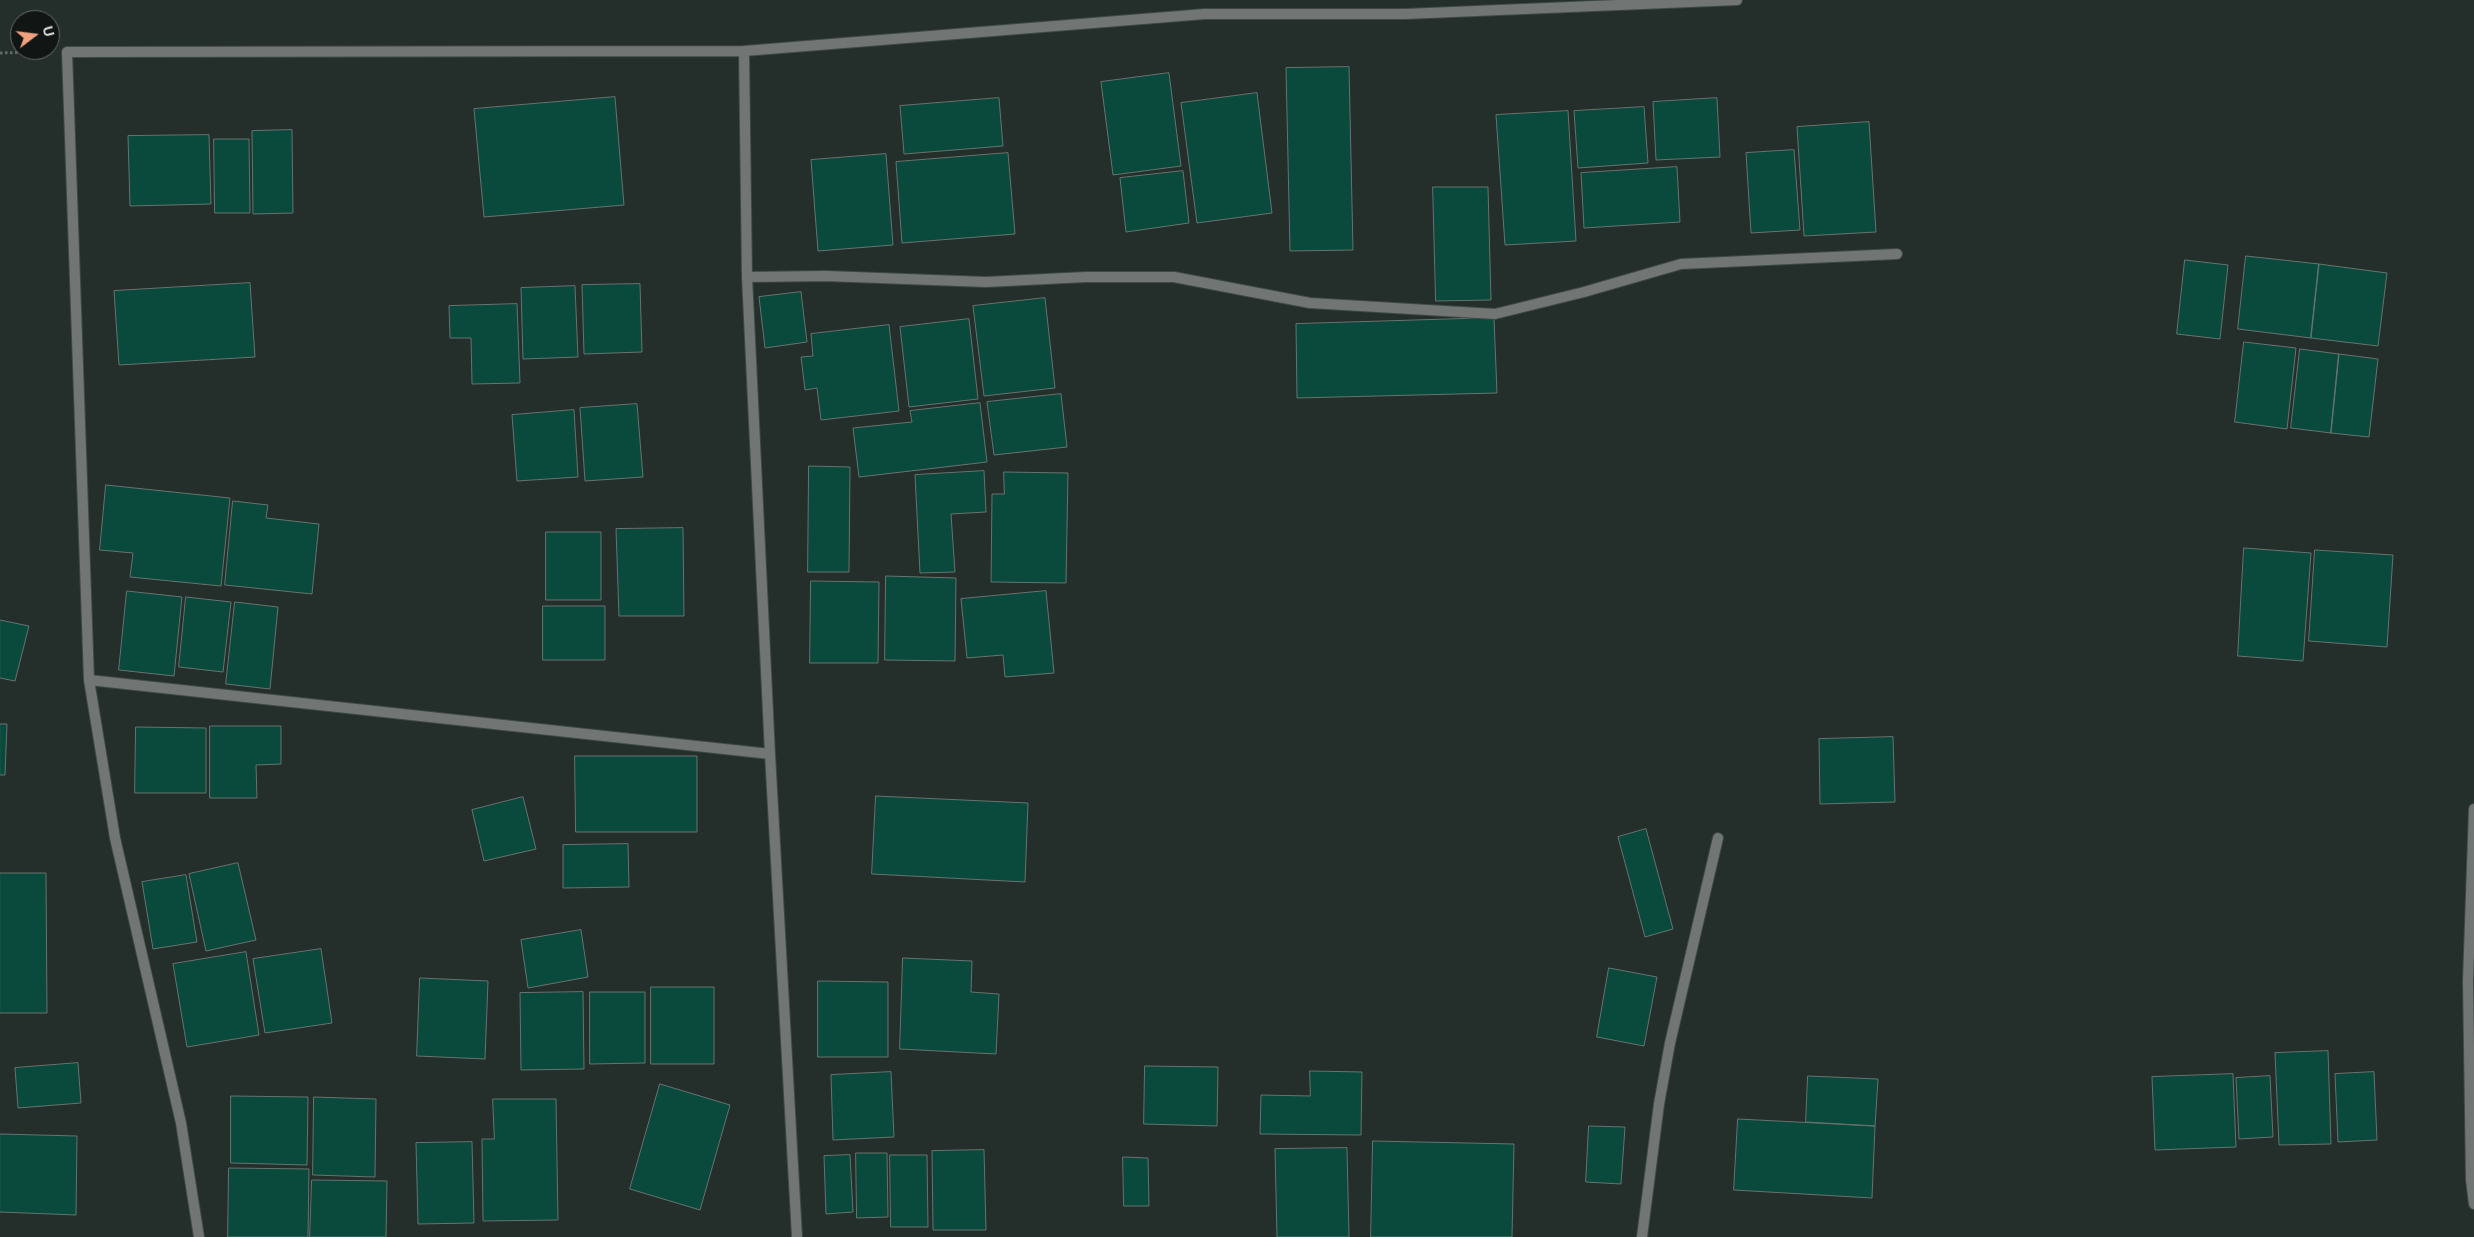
<!DOCTYPE html>
<html>
<head>
<meta charset="utf-8">
<style>
  body { margin:0 }
  #map { position:relative; width:2474px; height:1237px; overflow:hidden; background:#242e2b; font-family:Lato,sans-serif }
  canvas { display:block }
  .north { position:absolute; left:10px; top:10px; width:50px; height:50px; box-sizing:border-box; background:#111514; border:1px solid #676c6a; border-radius:50%; rotate:75deg; font-size:14px; font-weight:700; line-height:20px; text-align:center; color:#e8eeec }
  .north::after { content:''; display:block; margin:auto; width:18px; height:22px; background:#f1a17d; clip-path:polygon(50% 0,100% 100%,50% 72%,0 100%) }
</style>
</head>
<body>
<div id="map">
<canvas width="2474" height="1237"></canvas>
<div class="north">U</div>
</div>
<script>
const ctx = document.querySelector('canvas').getContext('2d');
ctx.lineJoin = 'round';
function paint(path, color) { ctx.fillStyle = color; ctx.fill(path, 'evenodd'); }
function trace(path, color, width, dash) { ctx.strokeStyle = color; ctx.lineWidth = width; ctx.lineCap = dash ? 'butt' : 'round'; ctx.setLineDash(dash || []); ctx.stroke(path); }
const building = new Path2D(`
  M 1349,67 L 1353,250 L 1290,251 L 1286,68 Z
  M 1169,73 L 1181,166 L 1113,175 L 1101,82 Z
  M 1257,93 L 1272,213 L 1197,223 L 1181,103 Z
  M 615,97 L 624,205 L 484,217 L 474,109 Z
  M 999,98 L 1003,146 L 904,154 L 900,106 Z
  M 1717,98 L 1720,157 L 1656,160 L 1653,102 Z
  M 1644,107 L 1648,163 L 1578,168 L 1574,111 Z
  M 1568,111 L 1576,241 L 1505,245 L 1496,115 Z
  M 1869,122 L 1876,232 L 1804,236 L 1797,127 Z
  M 292,130 L 293,213 L 253,214 L 252,131 Z
  M 209,135 L 211,204 L 130,206 L 128,136 Z
  M 214,139 L 249,139 L 250,213 L 215,213 Z
  M 1794,150 L 1800,230 L 1751,233 L 1746,153 Z
  M 1008,153 L 1015,234 L 902,243 L 896,162 Z
  M 886,154 L 893,245 L 818,251 L 811,160 Z
  M 1677,167 L 1680,222 L 1584,228 L 1581,173 Z
  M 1183,171 L 1189,223 L 1126,232 L 1120,178 Z
  M 1433,187 L 1488,187 L 1491,300 L 1436,301 Z
  M 2246,256 L 2319,264 L 2311,338 L 2238,329 Z
  M 2185,260 L 2228,265 L 2220,339 L 2177,334 Z
  M 2319,264 L 2387,273 L 2378,346 L 2311,338 Z
  M 250,283 L 255,357 L 119,365 L 114,291 Z
  M 640,284 L 642,352 L 584,354 L 582,285 Z
  M 575,286 L 578,357 L 523,359 L 521,288 Z
  M 801,292 L 807,342 L 765,348 L 759,297 Z
  M 1045,298 L 1055,388 L 984,396 L 973,306 Z
  M 517,304 L 520,383 L 472,384 L 471,338 L 450,338 L 449,306 Z
  M 1494,318 L 1497,393 L 1297,398 L 1296,324 Z
  M 969,319 L 978,399 L 909,407 L 900,327 Z
  M 889,325 L 899,411 L 821,420 L 817,388 L 805,390 L 801,357 L 813,356 L 811,334 Z
  M 2244,342 L 2296,348 L 2287,429 L 2235,422 Z
  M 2300,349 L 2339,354 L 2331,433 L 2291,428 Z
  M 2339,354 L 2378,359 L 2369,437 L 2331,433 Z
  M 1061,394 L 1067,447 L 994,455 L 987,402 Z
  M 980,403 L 987,462 L 859,477 L 853,428 L 912,422 L 910,411 Z
  M 637,404 L 643,477 L 585,481 L 580,408 Z
  M 574,410 L 578,477 L 517,481 L 512,415 Z
  M 809,466 L 850,467 L 849,572 L 808,572 Z
  M 984,471 L 986,512 L 951,514 L 955,572 L 920,573 L 915,475 Z
  M 1004,472 L 1068,473 L 1066,583 L 991,582 L 992,494 L 1004,494 Z
  M 106,485 L 230,498 L 221,586 L 130,577 L 133,553 L 100,550 Z
  M 233,501 L 268,505 L 266,518 L 319,524 L 312,594 L 225,585 Z
  M 683,528 L 684,616 L 619,616 L 616,529 Z
  M 546,532 L 601,532 L 601,600 L 546,600 Z
  M 2244,548 L 2311,553 L 2303,661 L 2238,656 Z
  M 2315,550 L 2393,555 L 2387,647 L 2309,641 Z
  M 886,576 L 956,578 L 955,661 L 885,660 Z
  M 811,581 L 879,582 L 878,663 L 810,663 Z
  M 127,591 L 182,597 L 174,676 L 119,670 Z
  M 1046,591 L 1054,673 L 1005,677 L 1003,655 L 967,658 L 961,599 Z
  M 186,597 L 231,602 L 223,672 L 179,667 Z
  M 235,602 L 278,607 L 270,689 L 226,684 Z
  M 543,606 L 605,606 L 605,660 L 543,660 Z
  M 0,620 L 29,626 L 15,681 L 0,678 Z
  M 0,724 L 7,724 L 5,775 L 0,775 Z
  M 210,726 L 281,726 L 281,764 L 256,765 L 257,798 L 210,798 Z
  M 136,727 L 206,728 L 206,793 L 135,793 Z
  M 1893,737 L 1895,802 L 1820,804 L 1819,739 Z
  M 575,756 L 697,756 L 697,832 L 576,832 Z
  M 876,796 L 1028,803 L 1025,882 L 872,874 Z
  M 523,797 L 536,849 L 484,861 L 472,810 Z
  M 1646,829 L 1673,929 L 1645,937 L 1618,837 Z
  M 628,844 L 629,887 L 563,888 L 563,845 Z
  M 238,863 L 256,940 L 206,951 L 189,874 Z
  M 0,873 L 46,873 L 47,1013 L 0,1013 Z
  M 186,875 L 197,942 L 153,949 L 142,882 Z
  M 581,930 L 588,977 L 528,988 L 521,940 Z
  M 321,949 L 332,1023 L 265,1033 L 253,959 Z
  M 246,952 L 259,1035 L 187,1047 L 173,964 Z
  M 903,958 L 972,961 L 971,992 L 999,994 L 996,1054 L 900,1049 Z
  M 1609,968 L 1657,977 L 1644,1046 L 1597,1037 Z
  M 420,978 L 488,981 L 485,1059 L 417,1056 Z
  M 818,981 L 888,982 L 888,1057 L 818,1057 Z
  M 651,987 L 714,987 L 714,1064 L 651,1064 Z
  M 583,992 L 584,1069 L 521,1070 L 520,993 Z
  M 590,992 L 645,992 L 645,1063 L 590,1064 Z
  M 2328,1051 L 2331,1144 L 2279,1145 L 2275,1053 Z
  M 78,1063 L 81,1103 L 18,1108 L 15,1068 Z
  M 1145,1066 L 1218,1067 L 1217,1126 L 1144,1124 Z
  M 1310,1071 L 1362,1072 L 1361,1135 L 1260,1134 L 1261,1095 L 1310,1096 Z
  M 891,1072 L 894,1137 L 833,1140 L 831,1075 Z
  M 2374,1072 L 2377,1140 L 2338,1142 L 2335,1074 Z
  M 2233,1074 L 2236,1147 L 2155,1150 L 2152,1077 Z
  M 1808,1076 L 1878,1079 L 1875,1126 L 1806,1122 Z
  M 2270,1076 L 2273,1137 L 2239,1139 L 2236,1078 Z
  M 660,1084 L 730,1105 L 700,1210 L 630,1189 Z
  M 231,1096 L 308,1097 L 307,1165 L 231,1163 Z
  M 314,1097 L 376,1099 L 375,1177 L 313,1175 Z
  M 493,1099 L 556,1099 L 558,1220 L 483,1221 L 482,1139 L 494,1139 Z
  M 1738,1119 L 1875,1126 L 1872,1198 L 1734,1190 Z
  M 1589,1126 L 1625,1127 L 1621,1184 L 1586,1182 Z
  M 0,1134 L 77,1136 L 76,1215 L 0,1212 Z
  M 1373,1141 L 1514,1144 L 1512,1237 L 1371,1237 Z
  M 472,1142 L 474,1223 L 418,1224 L 416,1143 Z
  M 1347,1148 L 1349,1237 L 1277,1237 L 1275,1149 Z
  M 984,1150 L 986,1230 L 933,1230 L 932,1151 Z
  M 856,1153 L 887,1153 L 888,1217 L 857,1218 Z
  M 850,1155 L 853,1212 L 826,1214 L 824,1156 Z
  M 890,1155 L 927,1155 L 928,1227 L 891,1227 Z
  M 1123,1157 L 1148,1158 L 1149,1206 L 1124,1206 Z
  M 229,1168 L 309,1169 L 308,1237 L 228,1237 Z
  M 312,1180 L 387,1181 L 386,1237 L 310,1237 Z`);
paint(building, '#0a4a3d');
trace(building, '#67736f', 1);
const street = new Path2D(`
  M 747,277 L 826,276 L 986,282 L 1086,277 L 1174,277 L 1310,303 L 1495,314 L 1584,292 L 1681,264 L 1897,254
  M 89,680 L 770,754
  M 2474,809 L 2468,981 L 2471,1180 L 2474,1204
  M 199,1237 L 181,1123 L 115,838 L 89,680 L 67,52 L 744,51
  M 797,1237 L 770,754 L 747,277 L 744,51 L 1205,14 L 1405,14 L 1737,0
  M 1642,1237 L 1659,1104 L 1670,1043 L 1718,838`);
trace(street, '#3f4946', 12);
trace(new Path2D(`
  M 0,53 L 39,52`), '#626a68', 3, [2.5, 2.5]);
trace(street, '#717674', 10);
</script>
</body>
</html>
